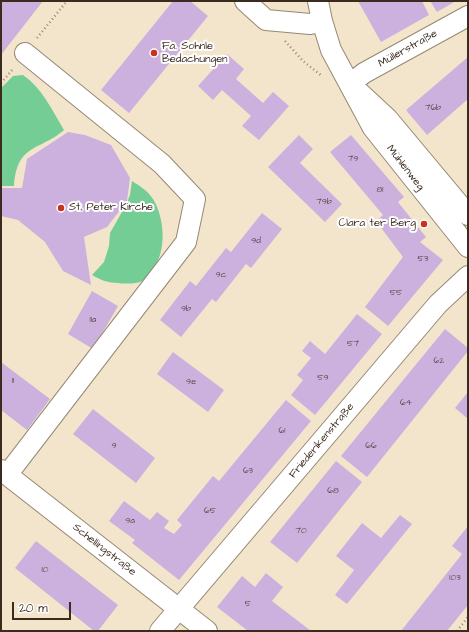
<!DOCTYPE html>
<html>
<head>
<meta charset="utf-8">
<style>
  body { margin:0 }
  #map { position:relative; width:469px; height:632px; overflow:hidden; background:#f2e5cb; font-family:"Architects Daughter",sans-serif }
  canvas { display:block }
  .frame { position:absolute; inset:0; border:2px solid #3b2a1e; pointer-events:none }
  .scale { position:absolute; left:12px; top:602px; width:59px; height:18px; box-sizing:border-box; border:2px solid #3b2a1e; border-top:0; padding-left:5px; font-size:12px; line-height:14px; white-space:nowrap; color:#3b2a1e; -webkit-text-stroke:3px #fff; paint-order:stroke }
</style>
</head>
<body>
<div id="map">
<canvas width="469" height="632"></canvas>
<div class="frame"></div>
<div class="scale">20 m</div>
</div>
<script>
const ctx = document.querySelector('canvas').getContext('2d');
ctx.lineJoin = 'round';
function paint(path, color) { ctx.fillStyle = color; ctx.fill(path, 'evenodd'); }
function trace(path, color, width, dash) { ctx.strokeStyle = color; ctx.lineWidth = width; ctx.lineCap = dash ? 'butt' : 'round'; ctx.setLineDash(dash || []); ctx.stroke(path); }
function write(font, color, halo, rows, align = 'center') {
  ctx.font = font + ' "Architects Daughter",sans-serif'; ctx.lineWidth = 4; ctx.setLineDash([]); ctx.textBaseline = 'middle'; ctx.strokeStyle = halo; ctx.fillStyle = color; for (const [text, x, y, turn = 0] of rows) {
    ctx.save(); ctx.translate(x, y); ctx.rotate((+turn || 0) * Math.PI / 180); ctx.textAlign = isNaN(turn) ? turn : align; if (halo) ctx.strokeText(text, 0, 0); ctx.fillText(text, 0, 0); ctx.restore();
  }
}
paint(new Path2D(`
  M 23,75 C 42,88 52,110 64,130 C 40,151 17,143 14,186 L 1,186 L 1,88 L 13,76 Z
  M 132,181 C 140,186 148,191 153,199 C 166,220 167,257 149,274 C 147,276 145,280 142,281 C 137,284 124,284 118,283 C 109,283 100,280 92,275 L 104,262 L 109,246 L 110,233 L 126,205 L 130,195 Z`), '#74cd94');
paint(new Path2D(`
  M 1,1 L 43,1 L 1,55 Z
  M 173,1 L 190,1 L 208,16 L 129,113 L 101,90 Z
  M 358,1 L 422,1 L 429,15 L 381,42 Z
  M 430,1 L 456,1 L 437,12 Z
  M 227,54 L 244,69 L 236,79 L 263,103 L 273,92 L 289,106 L 259,140 L 242,126 L 251,116 L 222,90 L 213,100 L 198,86 Z
  M 468,57 L 468,99 L 427,135 L 406,110 Z
  M 68,132 L 85,135 L 111,145 L 130,178 L 127,201 L 107,227 L 84,237 L 91,285 L 63,271 L 45,242 L 18,220 L 1,216 L 1,188 L 22,188 L 27,159 Z
  M 299,135 L 313,149 L 300,163 L 342,204 L 325,222 L 268,167 Z
  M 351,135 L 404,197 L 398,202 L 426,237 L 420,242 L 443,260 L 388,326 L 365,307 L 403,257 L 376,221 L 383,215 L 330,152 Z
  M 262,213 L 282,229 L 251,268 L 246,264 L 216,302 L 212,299 L 181,337 L 160,320 L 190,281 L 196,286 L 226,248 L 231,252 Z
  M 92,291 L 118,306 L 93,349 L 68,334 Z
  M 357,314 L 382,334 L 315,415 L 291,395 L 303,380 L 297,375 L 311,358 L 302,351 L 310,341 L 325,354 Z
  M 445,329 L 468,348 L 468,351 L 367,477 L 341,456 Z
  M 173,352 L 224,390 L 208,412 L 157,374 Z
  M 1,362 L 50,399 L 27,430 L 1,410 Z
  M 468,392 L 468,419 L 455,408 Z
  M 286,400 L 311,421 L 179,580 L 132,543 L 135,540 L 109,521 L 124,501 L 150,520 L 157,512 L 169,521 L 164,528 L 174,534 L 182,525 L 177,520 L 213,476 L 219,481 Z
  M 93,409 L 155,458 L 136,483 L 73,434 Z
  M 336,461 L 362,482 L 297,563 L 270,542 Z
  M 400,515 L 412,524 L 347,604 L 335,595 L 354,570 L 336,556 L 362,523 L 381,538 Z
  M 468,526 L 468,605 L 447,631 L 401,631 L 462,554 L 452,546 Z
  M 36,541 L 118,605 L 98,631 L 94,631 L 15,568 Z
  M 266,573 L 283,587 L 272,601 L 311,631 L 248,631 L 217,607 L 242,576 L 255,587 Z`), '#ccb1de');
const minor = new Path2D(`
  M 245,1 L 266,20 L 310,24 L 322,21
  M 318,1 L 322,21 L 331,50 L 373,128 L 468,247
  M 350,84 L 364,73 L 468,16
  M 360,93 L 387,118 L 468,215
  M 1,470 L 207,631
  M 7,475 L 186,242 L 195,199 L 162,164 L 25,53
  M 160,631 L 438,304 L 468,276`);
trace(minor, '#968874', 22);
trace(new Path2D(`
  M 37,38 L 67,1
  M 285,41 L 303,61 L 322,76
  M 1,83 L 13,69
  M 457,631 L 468,617`), '#968874', 2.5, [1, 3]);
trace(minor, '#fff', 20);
for (const [x, y, r, color] of [
  [154,53,4,"#c8321e"],
  [61,208,4,"#c8321e"],
  [424,224,4,"#c8321e"]
]) { const dot = new Path2D(); dot.arc(x, y, r, 0, 2 * Math.PI); ctx.fillStyle = color; ctx.fill(dot); trace(dot, '#fff', 1.5); }
write('9px', '#5f4c4e', null, [
  ["76b",433,108],
  ["79",353,159],
  ["81",380,190],
  ["79b",324,202],
  ["9d",256,241],
  ["53",423,259],
  ["9c",221,275],
  ["55",396,293],
  ["9b",186,309],
  ["11a",93,320],
  ["57",353,344],
  ["62",439,361],
  ["59",323,378],
  ["11",13,381],
  ["9e",191,382],
  ["64",406,403],
  ["61",282,431],
  ["9",114,446],
  ["66",371,446],
  ["63",248,471],
  ["68",333,491],
  ["65",210,511],
  ["9a",130,521],
  ["70",301,531],
  ["10",45,570],
  ["103",455,578],
  ["5",248,604]
]);
write('11px', '#3b2a1e', '#fff', [
  ["Fa. Sohnle",162,47],
  ["Bedachungen",162,60],
  ["St. Peter Kirche",69,208],
  ["Clara ter Berg",416,224,"right"]
], 'left');
write('11px', '#3b2a1e', '#fff', [
  ["Müllerstraße",408,49,-29],
  ["Mühlenweg",405,168,52],
  ["Friederikenstraße",322,441,-50],
  ["Schellingstraße",104,550,38]
]);
</script>
</body>
</html>
